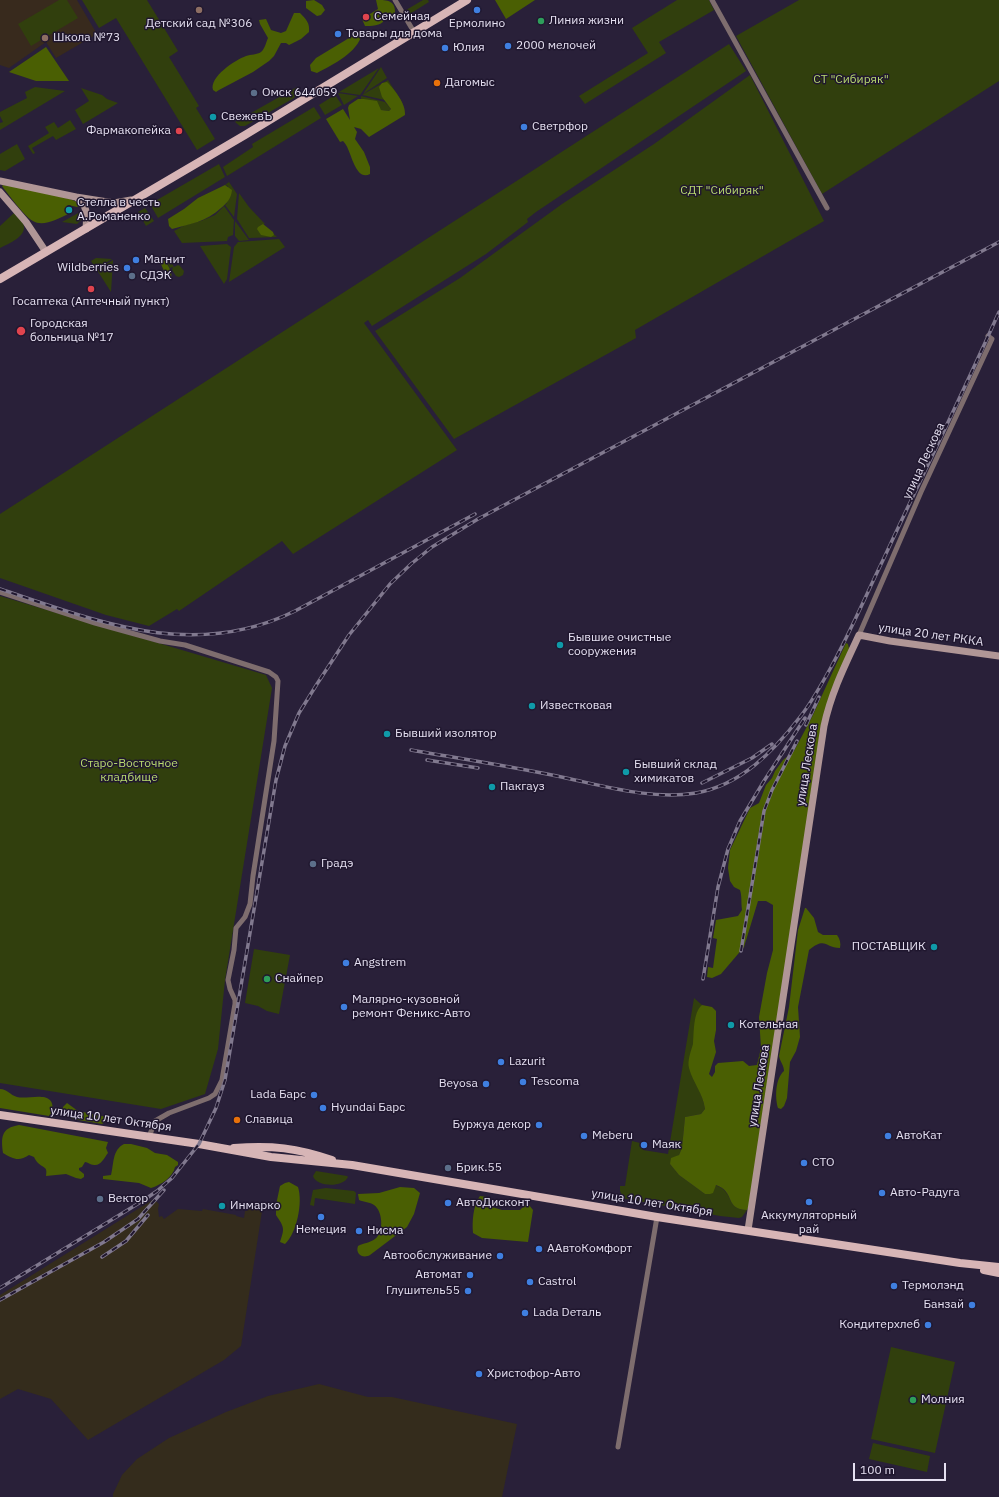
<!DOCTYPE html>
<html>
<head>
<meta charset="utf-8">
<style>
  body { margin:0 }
  #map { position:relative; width:999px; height:1497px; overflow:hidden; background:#292039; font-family:"IBM Plex Sans",sans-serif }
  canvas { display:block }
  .scale { position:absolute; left:853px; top:1463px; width:93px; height:18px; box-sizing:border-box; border:2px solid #e5e0f1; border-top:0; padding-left:5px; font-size:12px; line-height:14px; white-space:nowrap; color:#e5e0f1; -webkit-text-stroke:3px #20172f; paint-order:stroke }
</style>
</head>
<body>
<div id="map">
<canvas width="999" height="1497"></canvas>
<div class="scale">100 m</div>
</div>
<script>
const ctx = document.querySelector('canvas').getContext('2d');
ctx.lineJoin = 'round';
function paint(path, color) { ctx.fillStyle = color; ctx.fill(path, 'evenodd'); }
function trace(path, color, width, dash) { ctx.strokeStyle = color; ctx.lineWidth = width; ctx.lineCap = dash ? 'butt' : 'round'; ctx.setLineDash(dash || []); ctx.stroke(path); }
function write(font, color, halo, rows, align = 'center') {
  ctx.font = font + ' "IBM Plex Sans",sans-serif'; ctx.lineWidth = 3; ctx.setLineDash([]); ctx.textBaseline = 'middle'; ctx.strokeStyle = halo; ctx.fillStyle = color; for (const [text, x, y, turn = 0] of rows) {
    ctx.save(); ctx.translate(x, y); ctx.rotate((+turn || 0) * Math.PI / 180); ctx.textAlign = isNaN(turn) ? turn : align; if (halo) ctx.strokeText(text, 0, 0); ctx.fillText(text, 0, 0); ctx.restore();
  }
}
paint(new Path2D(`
  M 154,1199 L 159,1204 L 158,1209 L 159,1217 L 162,1216 L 164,1219 L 178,1209 L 202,1211 L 203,1209 L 236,1215 L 236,1216 L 244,1218 L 245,1211 L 247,1211 L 248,1203 L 263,1205 L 241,1346 L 224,1360 L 88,1440 L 51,1399 L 18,1389 L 0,1399 L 0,1295 Z
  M 319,1384 L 368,1397 L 392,1397 L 517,1424 L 502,1497 L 113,1497 L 113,1494 L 122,1475 L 137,1459 L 169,1438 L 226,1412 L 268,1396 Z`), '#342c1c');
paint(new Path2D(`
  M 0,0 L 77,0 L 97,34 L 56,58 L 46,42 L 9,68 L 0,65 Z`), '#382a1d');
paint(new Path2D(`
  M 59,0 L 67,0 L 78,18 L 31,46 L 18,24 Z
  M 82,0 L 147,0 L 178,51 L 169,57 L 199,106 L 196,108 L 215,139 L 197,150 L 116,18 L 99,28 Z
  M 423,0 L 428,0 L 429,2 L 408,15 L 406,10 Z
  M 677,0 L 709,0 L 714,10 L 659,42 L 666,53 L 585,104 L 579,96 L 648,53 L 632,28 Z
  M 799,0 L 999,0 L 999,81 L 822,194 L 736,36 Z
  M 729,44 L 746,71 L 536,212 L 527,219 L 528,222 L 486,254 L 372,326 L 368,320 L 364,323 L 457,450 L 293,554 L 282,541 L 179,611 L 177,609 L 149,626 L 106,615 L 0,578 L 0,514 Z
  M 381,67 L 387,78 L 363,94 Z
  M 379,68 L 360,95 L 339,92 Z
  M 750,75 L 824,221 L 635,330 L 636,338 L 454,439 L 375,331 L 460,278 L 562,204 L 654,144 Z
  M 388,80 L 402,102 L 390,85 L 382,97 L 385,100 L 362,95 Z
  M 35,87 L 65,91 L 0,130 L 0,123 L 3,122 L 0,116 L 0,112 L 27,98 L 25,92 Z
  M 297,87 L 297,92 L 294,98 L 245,126 L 240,126 L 235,122 Z
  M 81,88 L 102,95 L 107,99 L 118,103 L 83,124 L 75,110 L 89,101 Z
  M 338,93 L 358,96 L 344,105 Z
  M 335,95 L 342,105 L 325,115 L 319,105 Z
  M 361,96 L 385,102 L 391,109 L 389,111 L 381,110 L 364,99 L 361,99 Z
  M 314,107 L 321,118 L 227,176 L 223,167 L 253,147 L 252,144 Z
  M 70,120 L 76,129 L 56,140 L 53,136 L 32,148 L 35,153 L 33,154 L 28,146 L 49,133 L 45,127 L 54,122 L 58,128 Z
  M 17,144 L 25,159 L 5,171 L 0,170 L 0,154 Z
  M 219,164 L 225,177 L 158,218 L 150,204 Z
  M 229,182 L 237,194 L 234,217 L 225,205 L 227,203 L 228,186 L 225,185 Z
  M 239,193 L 249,207 L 265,224 L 263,224 L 277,237 L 249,238 L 237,219 Z
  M 224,206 L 234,220 L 233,235 L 228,237 L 227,241 L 182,243 L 174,231 L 185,225 L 201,221 L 215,215 Z
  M 145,208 L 154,221 L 146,226 L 138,212 Z
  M 80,212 L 84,213 L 82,219 L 77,224 L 62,222 Z
  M 14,213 C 16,216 21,220 23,223 C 29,236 8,244 0,248 L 0,226 Z
  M 235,221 L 249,240 L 239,241 L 235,236 Z
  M 279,239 L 285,247 L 229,282 L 234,247 L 238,242 Z
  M 227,244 L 231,247 L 227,279 L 224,284 L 200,246 Z
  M 168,256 L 174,267 L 178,265 L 180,266 L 184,271 L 183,275 L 179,277 L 176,276 L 172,270 L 173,267 L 170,268 L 164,258 Z
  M 96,258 L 112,259 L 96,269 L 91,261 Z
  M 113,260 L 111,292 L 97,270 Z
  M 0,596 L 266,675 L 272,688 L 225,980 L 218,1049 L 205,1094 L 161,1109 L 0,1083 Z
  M 254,949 L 290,955 L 279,1014 L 267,1011 L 258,1006 L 245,1003 Z
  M 694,998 L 702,1005 C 689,1017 695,1075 700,1091 C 702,1098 704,1101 705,1109 L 701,1114 L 685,1117 L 682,1148 L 679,1155 L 670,1164 L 679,1175 L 705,1194 L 713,1188 L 715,1185 C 736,1192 724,1209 747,1210 L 742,1217 L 739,1218 L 720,1216 L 627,1199 L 623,1198 L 620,1191 L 620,1186 L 625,1186 L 632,1141 L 644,1144 L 643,1150 L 668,1154 Z
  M 316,1171 L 347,1176 L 348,1177 C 343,1188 316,1187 313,1176 Z
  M 326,1188 L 354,1191 L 356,1193 L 355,1204 L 315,1198 L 314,1206 L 310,1205 L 313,1190 Z
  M 891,1347 L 955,1362 L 935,1453 L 871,1439 Z
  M 873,1443 L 930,1456 L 927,1472 L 869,1459 Z`), '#313f0d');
paint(new Path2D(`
  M 314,0 L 322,5 L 325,10 L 321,15 L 317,16 L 306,8 L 306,1 Z
  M 376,0 C 388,0 396,0 395,15 L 392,16 L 386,12 L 384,13 C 383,16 384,18 384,20 C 382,26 370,26 365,26 L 362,19 L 378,9 Z
  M 495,0 L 535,0 L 506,19 Z
  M 294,13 L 300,13 C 306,19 310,23 309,32 L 301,39 L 289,45 L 286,43 L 281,43 L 274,56 L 269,61 L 253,72 L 219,90 L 216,92 L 213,90 C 209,77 235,60 246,56 C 251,54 257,55 261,52 C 265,49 266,42 268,38 L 260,24 L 259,20 L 266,19 L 271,30 L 281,33 L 286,31 Z
  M 359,32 L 362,34 C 357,53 334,64 317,73 L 311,71 L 310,65 L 316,58 Z
  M 46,47 L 69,81 L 36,81 L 9,72 Z
  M 387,82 C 395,90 406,104 405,115 L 369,137 L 361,129 L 354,127 L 357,132 L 355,139 L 364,152 L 370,167 L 370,174 C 357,181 352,157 348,149 C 347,146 345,143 343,141 L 340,142 L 326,119 L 343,109 L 350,120 L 348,108 L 349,105 L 358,99 L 364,99 L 377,101 L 381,110 L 389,111 L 391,109 L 382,97 L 379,87 L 382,83 Z
  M 3,185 C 19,187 70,195 81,205 L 77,207 L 68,205 L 66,213 L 68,214 C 58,219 43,227 33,221 C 25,217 8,194 2,186 Z
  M 225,185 L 232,190 C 231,199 227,203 221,208 C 206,222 190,224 172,229 L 169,226 L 168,219 L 184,209 L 198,198 Z
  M 263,224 L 273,232 L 274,235 L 271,237 L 261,235 L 257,229 L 258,227 Z
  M 163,259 C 167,264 173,271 171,278 L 169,278 C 165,274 162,267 160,261 Z
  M 846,643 L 848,644 L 849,649 L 829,699 L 749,1206 L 747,1210 C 724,1209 736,1192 716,1185 L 713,1193 L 710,1194 L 705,1194 L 679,1175 L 670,1164 L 671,1158 L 679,1155 L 682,1148 L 685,1117 L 701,1114 L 705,1109 C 703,1093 693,1083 689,1068 C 687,1061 691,1051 693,1044 C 694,1033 693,1012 702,1005 L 712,1007 L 716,1011 L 716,1030 L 714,1041 L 716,1052 L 709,1074 L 712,1077 L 715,1072 L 715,1066 L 718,1063 L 743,1061 L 749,1066 L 757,1065 L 761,1048 L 759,1017 L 767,973 L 773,950 L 773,905 L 766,901 L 758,901 L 744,947 L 721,974 L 712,978 L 707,977 L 708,967 L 713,968 L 717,939 L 713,938 L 716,920 L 738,916 L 742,910 C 741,902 742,896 740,890 L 734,887 L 730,881 L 728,868 L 730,850 L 750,808 L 759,803 L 766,785 L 772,778 L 775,771 L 783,760 L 794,751 L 812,717 Z
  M 805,908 L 806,908 L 814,918 L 818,932 L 823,935 L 837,935 C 840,939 841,943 840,948 C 825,948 826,936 809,950 L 798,1007 L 800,1037 L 796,1051 L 790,1062 L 787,1098 L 784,1106 L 781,1109 L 778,1108 C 775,1098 775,1079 784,1071 C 784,1065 780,1062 779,1056 L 789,1007 L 798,930 Z
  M 0,1089 C 7,1089 10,1095 17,1097 C 29,1100 57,1088 52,1113 L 49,1116 L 0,1108 Z
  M 67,1103 L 78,1111 L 107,1117 L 108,1119 L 102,1124 L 73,1119 L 62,1115 L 63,1107 Z
  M 19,1125 L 108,1142 L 106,1148 L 108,1153 C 104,1158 101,1166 94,1165 C 90,1165 88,1162 85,1162 L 82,1167 L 79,1168 L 79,1170 L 84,1174 L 84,1177 L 81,1179 L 76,1178 L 66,1174 L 46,1176 C 48,1166 43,1168 38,1163 C 36,1161 35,1159 34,1157 L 29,1155 C 19,1162 13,1159 3,1153 C 1,1137 1,1128 19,1125 Z
  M 124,1144 L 131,1144 L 147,1148 L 155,1153 L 167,1155 L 178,1162 L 178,1165 L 175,1167 C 173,1177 161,1185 151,1188 L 139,1183 L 103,1179 L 103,1176 L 111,1175 C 114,1164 112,1150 124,1144 Z
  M 289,1182 L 298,1187 C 303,1202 297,1233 285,1244 L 280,1242 C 285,1228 284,1227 276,1215 L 276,1205 L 280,1186 L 285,1183 Z
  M 400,1187 L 414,1188 L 420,1193 L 414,1214 L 407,1227 L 370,1255 C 363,1259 355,1254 358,1246 C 363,1243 370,1243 375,1239 C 384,1233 383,1211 374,1205 C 370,1202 364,1202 359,1200 L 358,1194 L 379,1193 Z
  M 480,1196 L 487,1197 L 492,1207 L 502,1210 L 520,1210 L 525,1205 L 529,1205 L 533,1210 L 528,1242 L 482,1238 L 473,1233 C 472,1222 473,1205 480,1196 Z`), '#4a5f03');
trace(new Path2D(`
  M 395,0 L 414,32
  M 712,0 L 827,208
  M 0,592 L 95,623 L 160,641 L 185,645 L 269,672 L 276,677 L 278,681 L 274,741 L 253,876 L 250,904 L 245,917 L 236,928 L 234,950 L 228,980 L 230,989 L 235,1000 L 235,1004 L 222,1080 L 215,1094 L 209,1098 L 169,1113 L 155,1121 L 149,1137
  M 859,635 L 921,492 L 992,339 L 988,336
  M 618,1447 L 657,1217`), '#7e6d6e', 5);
trace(new Path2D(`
  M 0,181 L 76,197 C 88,205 87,215 86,229
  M 0,192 L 26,222 L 46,252
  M 76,197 L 114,203 L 131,200
  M 748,1230 L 824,726 C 831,693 845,665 859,635 L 890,641 L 999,656`), '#b09696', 7);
trace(new Path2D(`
  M 0,279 L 245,135 L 467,0
  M 0,1115 L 199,1144 L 271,1157 L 352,1165 L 657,1217 L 960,1263 L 999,1267
  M 234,1148 C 272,1145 297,1148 332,1160
  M 984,1270 L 999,1273`), '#d7b5b6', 8);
const rail = new Path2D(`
  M 0,589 C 99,622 194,661 295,611 L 475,514
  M 806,725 L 819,697
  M 411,750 C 462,759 515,767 566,778 C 608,787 653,800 696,793 C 741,785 773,752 800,717 C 812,702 821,685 830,669 C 850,633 866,595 884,558 C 922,476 962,395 999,312
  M 427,760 L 478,768
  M 702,783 L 752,758 L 772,744
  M 741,951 L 764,811 L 772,790 L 797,741
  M 703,979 L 718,887 L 728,849 L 740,821 L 764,781 L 805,718
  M 102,1257 L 126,1241 L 148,1215
  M 0,1288 L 144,1200 L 157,1191 L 172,1178 L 199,1144 L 216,1108 L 225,1080 L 276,780 L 285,746 L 299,713 L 317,684 L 349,635 L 390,584 L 411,564 L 432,547 L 478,519 L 999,242
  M 0,1300 L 104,1242 L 138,1219 L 164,1190`);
trace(rail, '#81798f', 3.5);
trace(rail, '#20172f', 2, [6]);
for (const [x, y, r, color] of [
  [199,10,4,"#8d6e63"],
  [477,10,4,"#3f7fe0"],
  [366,17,4,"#e0444e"],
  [541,21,4,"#2e9e5b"],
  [338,34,4,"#3f7fe0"],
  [45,38,4,"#8d6e63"],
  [508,46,4,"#3f7fe0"],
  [445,48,4,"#3f7fe0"],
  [437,83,4,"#e8710a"],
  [254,93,4,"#5c6f8a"],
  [213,117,4,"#0f9aa8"],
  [524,127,4,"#3f7fe0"],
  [179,131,4,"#e0444e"],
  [69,210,4,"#0f9aa8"],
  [136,260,4,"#3f7fe0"],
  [127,268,4,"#3f7fe0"],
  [132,276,4,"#5c6f8a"],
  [91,289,4,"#e0444e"],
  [21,331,5,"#e0444e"],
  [560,645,4,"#0f9aa8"],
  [532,706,4,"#0f9aa8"],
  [387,734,4,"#0f9aa8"],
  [626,772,4,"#0f9aa8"],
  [492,787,4,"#0f9aa8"],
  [313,864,4,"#5c6f8a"],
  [934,947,4,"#0f9aa8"],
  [346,963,4,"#3f7fe0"],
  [267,979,4,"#2e9e5b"],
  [344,1007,4,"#3f7fe0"],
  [731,1025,4,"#0f9aa8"],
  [501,1062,4,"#3f7fe0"],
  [523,1082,4,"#3f7fe0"],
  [486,1084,4,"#3f7fe0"],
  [314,1095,4,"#3f7fe0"],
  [323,1108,4,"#3f7fe0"],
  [237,1120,4,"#e8710a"],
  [539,1125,4,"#3f7fe0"],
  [584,1136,4,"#3f7fe0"],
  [888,1136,4,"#3f7fe0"],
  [644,1145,4,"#3f7fe0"],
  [804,1163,4,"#3f7fe0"],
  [448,1168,4,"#5c6f8a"],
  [882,1193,4,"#3f7fe0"],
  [100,1199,4,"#5c6f8a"],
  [809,1202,4,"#3f7fe0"],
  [448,1203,4,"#3f7fe0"],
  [222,1206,4,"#0f9aa8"],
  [321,1217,4,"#3f7fe0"],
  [359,1231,4,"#3f7fe0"],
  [539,1249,4,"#3f7fe0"],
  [500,1256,4,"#3f7fe0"],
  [470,1275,4,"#3f7fe0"],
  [530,1282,4,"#3f7fe0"],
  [894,1286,4,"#3f7fe0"],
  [468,1291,4,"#3f7fe0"],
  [972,1305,4,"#3f7fe0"],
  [525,1313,4,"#3f7fe0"],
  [928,1325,4,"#3f7fe0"],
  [479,1374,4,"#3f7fe0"],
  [913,1400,4,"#2e9e5b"]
]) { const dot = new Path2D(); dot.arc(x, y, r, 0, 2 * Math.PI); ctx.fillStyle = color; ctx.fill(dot); trace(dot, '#20172f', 1.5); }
write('12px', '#e5e0f1', '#20172f', [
  ["Семейная",374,17],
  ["Линия жизни",549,21],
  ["Детский сад №306",199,24,"center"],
  ["Ермолино",477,24,"center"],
  ["Товары для дома",346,34],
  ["Школа №73",53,38],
  ["2000 мелочей",516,46],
  ["Юлия",453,48],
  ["Дагомыс",445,83],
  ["Омск 644059",262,93],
  ["СвежевЪ",221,117],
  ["Светрфор",532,127],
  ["Фармакопейка",171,131,"right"],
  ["Стелла в честь",77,203],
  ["А.Романенко",77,217],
  ["Магнит",144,260],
  ["Wildberries",119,268,"right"],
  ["СДЭК",140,276],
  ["Госаптека (Аптечный пункт)",91,302,"center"],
  ["Городская",30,324],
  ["больница №17",30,338],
  ["Бывшие очистные",568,638],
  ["сооружения",568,652],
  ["Известковая",540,706],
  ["Бывший изолятор",395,734],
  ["Бывший склад",634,765],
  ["химикатов",634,779],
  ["Пакгауз",500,787],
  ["Градэ",321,864],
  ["ПОСТАВЩИК",926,947,"right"],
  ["Angstrem",354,963],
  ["Снайпер",275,979],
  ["Малярно-кузовной",352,1000],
  ["ремонт Феникс-Авто",352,1014],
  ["Котельная",739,1025],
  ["Lazurit",509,1062],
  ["Tescoma",531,1082],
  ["Beyosa",478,1084,"right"],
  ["Lada Барс",306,1095,"right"],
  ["Hyundai Барс",331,1108],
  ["Славица",245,1120],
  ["Буржуа декор",531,1125,"right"],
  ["Meberu",592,1136],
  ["АвтоКат",896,1136],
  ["Маяк",652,1145],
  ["СТО",812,1163],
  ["Брик.55",456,1168],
  ["Авто-Радуга",890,1193],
  ["Вектор",108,1199],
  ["АвтоДисконт",456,1203],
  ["Инмарко",230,1206],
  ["Аккумуляторный",809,1216,"center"],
  ["рай",809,1230,"center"],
  ["Немеция",321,1230,"center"],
  ["Нисма",367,1231],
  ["ААвтоКомфорт",547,1249],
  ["Автообслуживание",492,1256,"right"],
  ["Автомат",462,1275,"right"],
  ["Castrol",538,1282],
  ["Термолэнд",902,1286],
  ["Глушитель55",460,1291,"right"],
  ["Банзай",964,1305,"right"],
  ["Lada Dеталь",533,1313],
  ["Кондитерхлеб",920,1325,"right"],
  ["Христофор-Авто",487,1374],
  ["Молния",921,1400]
], 'left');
write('12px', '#b9db6f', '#20172f', [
  ["СТ \"Сибиряк\"",851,80],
  ["СДТ \"Сибиряк\"",722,191],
  ["Старо-Восточное",129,764],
  ["кладбище",129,778]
]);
write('12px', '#e5e0f1', '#20172f', [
  ["улица Лескова",924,461,-65],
  ["улица 20 лет РККА",931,635,8],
  ["улица Лескова",807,765,-81],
  ["улица Лескова",759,1086,-81],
  ["улица 10 лет Октября",111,1119,8],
  ["улица 10 лет Октября",652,1203,9]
]);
</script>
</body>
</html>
